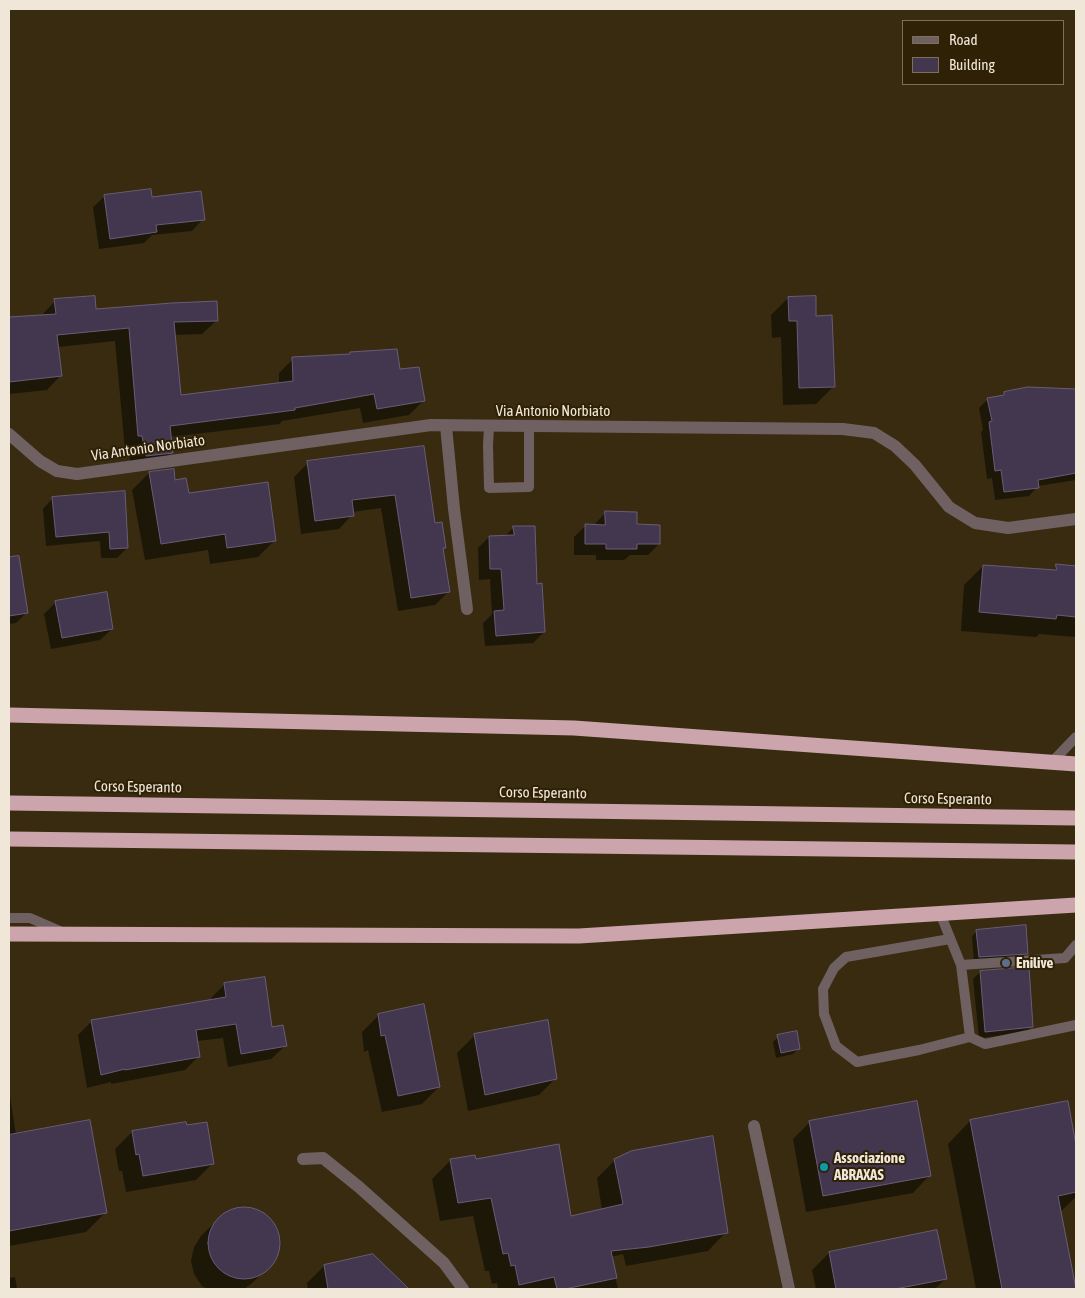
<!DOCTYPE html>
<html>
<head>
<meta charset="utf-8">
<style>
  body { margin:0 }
  #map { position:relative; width:1085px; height:1298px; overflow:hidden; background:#382b10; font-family:"Asap Condensed",sans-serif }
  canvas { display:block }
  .frame { position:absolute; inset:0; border:10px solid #f0e7d8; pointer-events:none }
  .legend { position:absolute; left:902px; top:20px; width:162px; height:65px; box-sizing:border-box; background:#2e2106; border:1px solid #7c705a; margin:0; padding:6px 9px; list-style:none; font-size:15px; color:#f0e7d8 }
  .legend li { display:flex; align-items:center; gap:10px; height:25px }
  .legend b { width:25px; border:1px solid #7c705a }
</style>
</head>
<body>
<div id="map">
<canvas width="1085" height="1298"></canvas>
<div class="frame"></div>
<ul class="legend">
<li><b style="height:6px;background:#6f6062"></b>Road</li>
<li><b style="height:14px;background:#433750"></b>Building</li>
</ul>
</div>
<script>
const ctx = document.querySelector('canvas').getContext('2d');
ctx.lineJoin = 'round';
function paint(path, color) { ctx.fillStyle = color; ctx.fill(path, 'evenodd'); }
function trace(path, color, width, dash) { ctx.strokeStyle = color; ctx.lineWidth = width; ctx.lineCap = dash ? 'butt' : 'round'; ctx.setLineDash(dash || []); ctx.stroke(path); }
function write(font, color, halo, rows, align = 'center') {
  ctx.font = font + ' "Asap Condensed",sans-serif'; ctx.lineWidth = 4; ctx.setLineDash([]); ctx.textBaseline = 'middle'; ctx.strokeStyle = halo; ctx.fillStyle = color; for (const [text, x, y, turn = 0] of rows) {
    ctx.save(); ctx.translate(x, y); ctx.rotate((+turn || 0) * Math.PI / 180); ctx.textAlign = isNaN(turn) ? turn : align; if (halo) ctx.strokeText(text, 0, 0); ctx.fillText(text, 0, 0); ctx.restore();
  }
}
paint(new Path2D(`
  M 105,196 L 151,198 L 203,219 L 192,231 L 152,235 L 144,243 L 99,249 L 93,207 Z
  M 788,298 L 815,317 L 833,387 L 816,404 L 783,405 L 781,337 L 772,338 L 771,315 Z
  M 55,301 L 95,311 L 217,320 L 202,334 L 174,335 L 179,397 L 279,384 L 279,373 L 293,359 L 348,356 L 350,353 L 399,371 L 423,401 L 409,415 L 363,423 L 360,408 L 282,421 L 280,424 L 170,437 L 171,452 L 157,466 L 132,470 L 128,449 L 125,450 L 115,341 L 58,347 L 61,375 L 47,390 L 9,394 L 9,320 L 20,317 L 41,316 Z
  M 1028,389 L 1076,390 L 1076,480 L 1038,486 L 1029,496 L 995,500 L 992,478 L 987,479 L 981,432 L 983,430 L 979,408 L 988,399 L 1001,397 L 1004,393 Z
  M 423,448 L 434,524 L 445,547 L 442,550 L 449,591 L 435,605 L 398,611 L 381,508 L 352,512 L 352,515 L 339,529 L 301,534 L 294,477 L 308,463 Z
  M 149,473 L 174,481 L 188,494 L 275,540 L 258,557 L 210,564 L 208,550 L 145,560 L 132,490 Z
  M 124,492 L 127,548 L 117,558 L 101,558 L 100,541 L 46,546 L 43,509 L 52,499 Z
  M 606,512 L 636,526 L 659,544 L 648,555 L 630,555 L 624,560 L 596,560 L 596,555 L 574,555 L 574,537 L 585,526 L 595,526 L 595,524 Z
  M 514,527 L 536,585 L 544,632 L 533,643 L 485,646 L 483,623 L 492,614 L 490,579 L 479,580 L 478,548 L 489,537 L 505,536 Z
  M 9,546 L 12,568 L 27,612 L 16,623 L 9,624 Z
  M 983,566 L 1051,571 L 1057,566 L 1076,567 L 1076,637 L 1039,634 L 1036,637 L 961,631 L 964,585 Z
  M 56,602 L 112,629 L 100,640 L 51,649 L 44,614 Z
  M 977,931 L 1027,953 L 1022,958 L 974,962 L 972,936 Z
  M 980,972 L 1032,1026 L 1025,1033 L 979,1038 L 973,979 Z
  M 225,984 L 271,1028 L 285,1046 L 271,1059 L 228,1067 L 223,1038 L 197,1041 L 199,1056 L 185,1070 L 111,1084 L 111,1082 L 87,1088 L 78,1035 L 92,1021 L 211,1001 L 211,998 Z
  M 379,1015 L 439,1087 L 422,1104 L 382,1112 L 368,1050 L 364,1052 L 362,1032 Z
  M 547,1021 L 556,1078 L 539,1095 L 468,1111 L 457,1053 L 474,1036 Z
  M 778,1037 L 798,1049 L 793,1054 L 776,1058 L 773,1042 Z
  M 9,1090 L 16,1135 L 106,1212 L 86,1232 L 9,1246 Z
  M 1067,1103 L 1076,1152 L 1076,1197 L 1060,1212 L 1075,1289 L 976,1289 L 948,1144 L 970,1121 Z
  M 810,1122 L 929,1176 L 913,1193 L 806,1212 L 793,1139 Z
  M 185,1123 L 213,1163 L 196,1180 L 126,1192 L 122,1171 L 119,1171 L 115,1149 L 132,1132 Z
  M 451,1160 L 474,1160 L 570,1217 L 602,1210 L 597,1178 L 615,1160 L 726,1232 L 708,1251 L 626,1266 L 623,1254 L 611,1257 L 618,1289 L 498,1289 L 497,1283 L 492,1284 L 489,1271 L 485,1271 L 473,1216 L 440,1221 L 432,1179 Z
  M 242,1208 L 256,1210 L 268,1217 L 275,1228 L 278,1242 L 276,1256 L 269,1267 L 251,1284 L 244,1289 L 208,1289 L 202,1286 L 194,1274 L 191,1261 L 194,1247 L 201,1236 L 218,1219 L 230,1210 Z
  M 829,1253 L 946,1278 L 935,1289 L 816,1289 L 812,1270 Z
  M 373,1256 L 407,1289 L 308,1289 L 307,1283 L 324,1266 Z
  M 15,1277 L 17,1289 L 9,1289 L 9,1278 Z`), '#0007');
const building = new Path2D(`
  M 151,189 L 152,197 L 201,191 L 205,220 L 156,225 L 157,232 L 110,239 L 104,195 Z
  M 95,296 L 96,309 L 172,303 L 217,301 L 218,321 L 174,322 L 181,395 L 293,381 L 292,357 L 350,354 L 350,352 L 397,349 L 400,369 L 419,367 L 425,401 L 377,409 L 374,394 L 295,408 L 295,410 L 170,426 L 173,453 L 146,456 L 142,436 L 138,436 L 129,328 L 57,335 L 62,376 L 9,382 L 9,317 L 56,314 L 54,299 Z
  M 816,296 L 816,316 L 832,315 L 835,387 L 799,388 L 797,321 L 789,321 L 788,297 Z
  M 1028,387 L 1076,389 L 1076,473 L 1038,480 L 1039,488 L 1004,492 L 1001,470 L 995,471 L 989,422 L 992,421 L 987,398 L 1004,395 L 1004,392 Z
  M 424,446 L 435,523 L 442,522 L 446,548 L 443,548 L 450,592 L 411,598 L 395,495 L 352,500 L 354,516 L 315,521 L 307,461 Z
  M 174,469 L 175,480 L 186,478 L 189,493 L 268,482 L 276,541 L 227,548 L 225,534 L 161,544 L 149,472 Z
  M 125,491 L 128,548 L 110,549 L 109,532 L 56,537 L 52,497 Z
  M 605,511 L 637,512 L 637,524 L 660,525 L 660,544 L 637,544 L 637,549 L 606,549 L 606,544 L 585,544 L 585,524 L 605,525 Z
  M 513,526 L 535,526 L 537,584 L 542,583 L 545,632 L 496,636 L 494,611 L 504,610 L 501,569 L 490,569 L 489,536 L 514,535 Z
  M 19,556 L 28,613 L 9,616 L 9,557 Z
  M 1056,564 L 1076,566 L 1076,617 L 1057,615 L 1056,619 L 979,612 L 983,565 L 1056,570 Z
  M 107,592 L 113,629 L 62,638 L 55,601 Z
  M 1026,925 L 1028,954 L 979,957 L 976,930 Z
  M 1029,967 L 1033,1027 L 985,1032 L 980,971 Z
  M 265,977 L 272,1027 L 283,1025 L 287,1046 L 241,1054 L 236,1024 L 196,1030 L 200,1057 L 125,1070 L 125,1069 L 101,1075 L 91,1020 L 226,997 L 224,983 Z
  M 424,1004 L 440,1087 L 398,1096 L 385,1035 L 381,1036 L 378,1014 Z
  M 548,1020 L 557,1079 L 485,1095 L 474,1034 Z
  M 797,1031 L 800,1049 L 781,1053 L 777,1035 Z
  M 917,1101 L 931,1176 L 823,1196 L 809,1121 Z
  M 1068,1101 L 1076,1145 L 1076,1192 L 1058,1196 L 1076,1289 L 1002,1289 L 970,1120 Z
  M 90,1120 L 107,1213 L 9,1231 L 9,1135 Z
  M 186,1122 L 187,1125 L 207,1122 L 214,1164 L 143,1176 L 139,1154 L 136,1155 L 132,1131 Z
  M 713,1136 L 728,1233 L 649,1247 L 611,1251 L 617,1278 L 565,1289 L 557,1289 L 554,1277 L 519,1285 L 515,1265 L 511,1266 L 508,1253 L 503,1254 L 491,1198 L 458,1203 L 450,1159 L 475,1155 L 476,1159 L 559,1144 L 571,1216 L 623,1204 L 614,1159 L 631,1151 Z
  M208 1243a36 36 0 1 1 72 0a36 36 0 1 1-72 0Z
  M 937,1230 L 947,1279 L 895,1289 L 836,1289 L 829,1252 Z
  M 373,1254 L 409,1289 L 328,1289 L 324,1265 Z`);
paint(building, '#433750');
trace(building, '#695c77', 1);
trace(new Path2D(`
  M 489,427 L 488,445 L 489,488 L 529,487 L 529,427
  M 1052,762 L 1076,737
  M 940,913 L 961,965 L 1065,958 L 1076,945
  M 9,918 L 30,918 L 60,931
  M 950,939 L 846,957 L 834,968 L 823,989 L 824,1014 L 836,1046 L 857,1062 L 919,1050 L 970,1037 L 961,965
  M 970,1037 L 985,1044 L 1076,1025`), '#6f6062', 10);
trace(new Path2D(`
  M 446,426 L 454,509 L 467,609
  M 9,434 L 40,461 L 57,471 L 77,474 L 431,425 L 843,429 L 874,433 L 895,446 L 915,465 L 949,507 L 975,523 L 1008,528 L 1076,519
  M 754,1126 L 789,1289
  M 303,1159 L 323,1158 L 359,1187 L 444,1263 L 463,1289`), '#6f6062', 12);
trace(new Path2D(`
  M 9,715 L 574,728 L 1076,764
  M 9,803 L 1076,818
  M 9,839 L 1076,852
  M 9,934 L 579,936 L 1076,905`), '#cba5ab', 15);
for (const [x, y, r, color] of [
  [1006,963,5,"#5c6f8a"],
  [824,1167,5,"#0f9aa8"]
]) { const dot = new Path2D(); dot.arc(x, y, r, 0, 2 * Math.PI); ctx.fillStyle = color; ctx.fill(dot); trace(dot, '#2e2106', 2); }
write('15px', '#f0e7d8', '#2e2106', [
  ["Via Antonio Norbiato",553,411],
  ["Via Antonio Norbiato",148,448,-8],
  ["Corso Esperanto",138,787,1],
  ["Corso Esperanto",543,793,1],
  ["Corso Esperanto",948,799,1]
]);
write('bold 15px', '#f0e7d8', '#2e2106', [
  ["Enilive",1016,963],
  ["Associazione",834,1158],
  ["ABRAXAS",834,1175]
], 'left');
</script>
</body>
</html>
